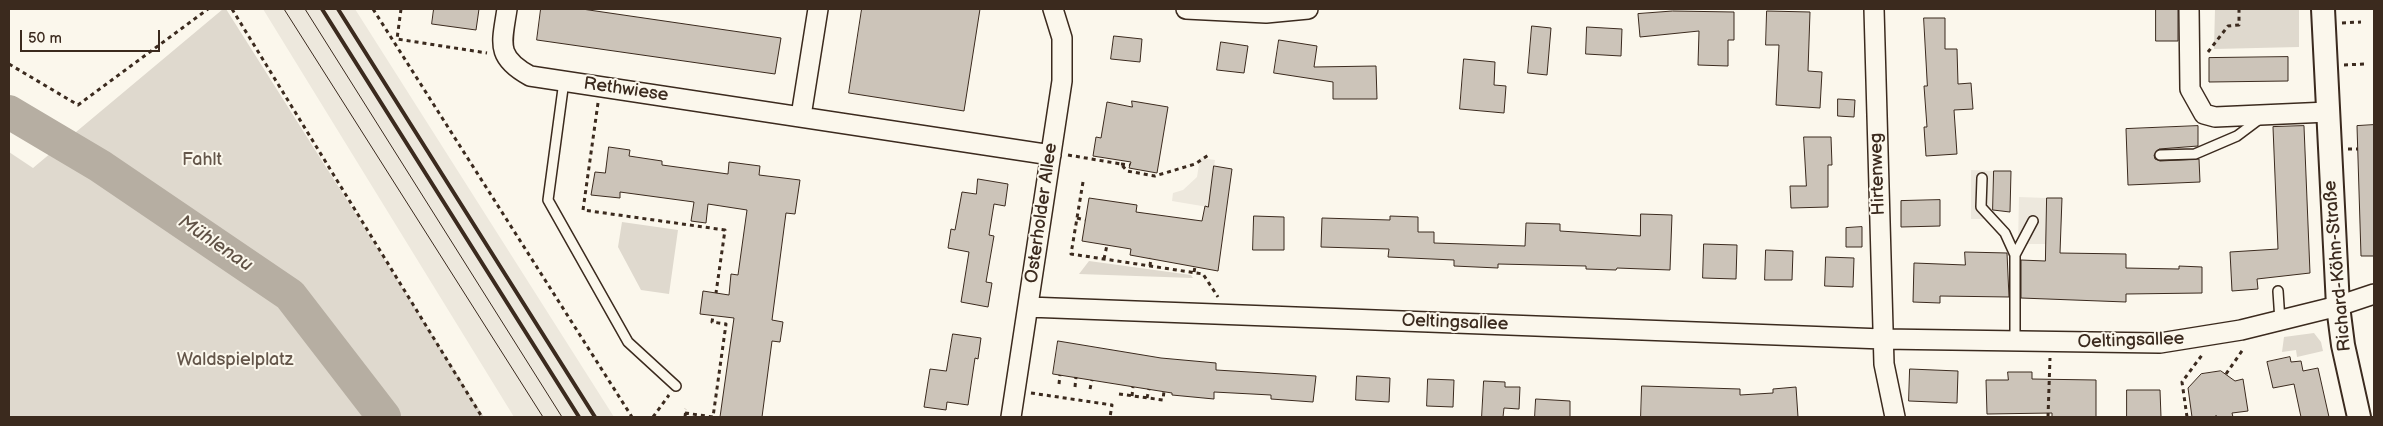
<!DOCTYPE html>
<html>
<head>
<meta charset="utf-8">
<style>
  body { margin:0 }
  #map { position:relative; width:2383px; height:426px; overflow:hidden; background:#fbf7ec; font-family:"Balsamiq Sans",sans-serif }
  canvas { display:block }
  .frame { position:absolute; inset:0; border:10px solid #3b2a1e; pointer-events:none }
  .scale { position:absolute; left:20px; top:30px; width:140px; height:22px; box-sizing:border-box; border:2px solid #3b2a1e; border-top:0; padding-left:6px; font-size:15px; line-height:18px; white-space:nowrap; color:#3b2a1e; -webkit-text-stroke:4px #fbf7ec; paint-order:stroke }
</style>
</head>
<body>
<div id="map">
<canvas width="2383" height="426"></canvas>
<div class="frame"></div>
<div class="scale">50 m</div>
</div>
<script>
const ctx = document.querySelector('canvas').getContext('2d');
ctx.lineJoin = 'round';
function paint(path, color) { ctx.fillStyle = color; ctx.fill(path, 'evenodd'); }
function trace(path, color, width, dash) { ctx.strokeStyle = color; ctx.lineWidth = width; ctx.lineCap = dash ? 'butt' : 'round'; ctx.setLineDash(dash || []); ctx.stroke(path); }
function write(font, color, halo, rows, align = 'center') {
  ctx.font = font + ' "Balsamiq Sans",sans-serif'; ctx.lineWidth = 4; ctx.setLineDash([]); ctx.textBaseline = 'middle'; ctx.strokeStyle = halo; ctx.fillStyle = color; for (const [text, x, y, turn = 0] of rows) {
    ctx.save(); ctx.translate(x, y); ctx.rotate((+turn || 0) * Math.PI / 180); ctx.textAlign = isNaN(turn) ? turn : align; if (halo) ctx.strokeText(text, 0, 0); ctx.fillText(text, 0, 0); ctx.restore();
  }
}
paint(new Path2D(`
  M 263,9 L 355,9 L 614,417 L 514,417 Z
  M 1200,158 L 1215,160 L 1208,207 L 1172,201 L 1173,193 L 1183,190 L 1197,177 Z
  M 1971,170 L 1994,171 L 1993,208 L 1995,212 L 1986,219 L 1971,219 Z
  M 2019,197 L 2047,198 L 2046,244 L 2018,244 Z`), '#ede8dd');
paint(new Path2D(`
  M 223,9 L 226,9 L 484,417 L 9,417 L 9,152 L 33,168 Z
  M 2215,9 L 2299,9 L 2299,47 L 2214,49 Z
  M 622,222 L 678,230 L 669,294 L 641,290 L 618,247 Z
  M 1089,261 L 1191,275 L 1193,278 L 1079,274 Z
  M 2314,333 L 2321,342 L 2323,351 L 2297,357 L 2296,350 L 2282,352 L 2284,337 Z`), '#dfd9ce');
trace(new Path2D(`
  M 9,112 L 100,166 L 290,295 L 384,417`), '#b6aea2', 34);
const building = new Path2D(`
  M 434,9 L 479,9 L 476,30 L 432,24 Z
  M 541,9 L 582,9 L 781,38 L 775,74 L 537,40 Z
  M 862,9 L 980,9 L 964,111 L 849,93 Z
  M 2156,9 L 2178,9 L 2178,41 L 2156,41 Z
  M 1673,11 L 1734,12 L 1734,40 L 1728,40 L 1728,66 L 1698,65 L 1699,31 L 1640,37 L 1638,14 Z
  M 1767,11 L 1810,12 L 1808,71 L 1822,72 L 1820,108 L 1776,105 L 1779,45 L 1766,45 Z
  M 1924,18 L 1945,18 L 1945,49 L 1957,49 L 1958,84 L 1971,83 L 1973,109 L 1954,110 L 1957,154 L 1926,156 L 1924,127 L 1927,127 L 1924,86 L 1927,86 Z
  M 1532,26 L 1551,28 L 1547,75 L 1528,73 Z
  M 1587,27 L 1622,29 L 1621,56 L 1586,54 Z
  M 1114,36 L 1142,39 L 1140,62 L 1111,59 Z
  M 1279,40 L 1317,46 L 1314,67 L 1376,66 L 1377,99 L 1333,99 L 1333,82 L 1274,73 Z
  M 1221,42 L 1248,46 L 1244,73 L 1217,70 Z
  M 2288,57 L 2288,81 L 2209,82 L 2209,58 Z
  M 1464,59 L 1495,62 L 1494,85 L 1506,86 L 1504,113 L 1460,109 Z
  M 1838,99 L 1855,100 L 1854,117 L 1838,116 Z
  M 1132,101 L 1168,107 L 1157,173 L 1129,168 L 1131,162 L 1093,156 L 1096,137 L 1101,138 L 1107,102 L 1132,107 Z
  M 2374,125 L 2374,256 L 2361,256 L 2357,126 Z
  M 2198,126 L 2198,146 L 2159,149 L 2154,155 L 2155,159 L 2160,161 L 2199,159 L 2200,182 L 2128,185 L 2126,129 Z
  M 2304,126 L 2310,273 L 2257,279 L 2258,289 L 2232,291 L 2230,252 L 2278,249 L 2273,127 Z
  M 1804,137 L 1831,137 L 1832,165 L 1828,165 L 1828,207 L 1791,208 L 1790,186 L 1806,186 Z
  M 609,147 L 630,150 L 629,156 L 662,161 L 662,165 L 728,174 L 729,162 L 760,166 L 759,175 L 800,180 L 795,214 L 786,213 L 772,320 L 783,322 L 780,342 L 772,341 L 762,417 L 720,417 L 734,318 L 700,314 L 703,291 L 729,295 L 731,274 L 738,275 L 747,210 L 708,204 L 706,223 L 691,221 L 694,202 L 620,192 L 620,198 L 591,195 L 595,172 L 605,173 Z
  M 1214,166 L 1232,169 L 1218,271 L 1130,255 L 1131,249 L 1082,241 L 1089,198 L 1137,205 L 1136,212 L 1202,221 L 1205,206 L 1208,207 Z
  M 1994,171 L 2011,171 L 2010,212 L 1993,210 Z
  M 978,179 L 1008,184 L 1005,206 L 994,204 L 989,235 L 994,236 L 986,282 L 992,283 L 988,307 L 961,302 L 969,252 L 948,248 L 951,229 L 955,230 L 962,192 L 976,194 Z
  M 2047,198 L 2062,198 L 2060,253 L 2126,254 L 2126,268 L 2179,269 L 2179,266 L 2202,267 L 2202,293 L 2126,294 L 2126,302 L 2021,298 L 2021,260 L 2045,261 Z
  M 1940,200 L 1940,226 L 1901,227 L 1901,201 Z
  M 1641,214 L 1672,215 L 1670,270 L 1617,268 L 1616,270 L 1586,269 L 1586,266 L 1498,264 L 1498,268 L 1454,266 L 1454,260 L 1388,257 L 1389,249 L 1321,247 L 1322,218 L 1390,220 L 1390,216 L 1418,217 L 1418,232 L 1434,232 L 1434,243 L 1525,246 L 1526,223 L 1560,224 L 1560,231 L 1640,236 Z
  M 1254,216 L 1284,217 L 1284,250 L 1253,250 Z
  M 1862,227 L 1862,247 L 1846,247 L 1846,228 Z
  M 1704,244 L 1737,245 L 1736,279 L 1703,278 Z
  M 1766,250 L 1793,251 L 1792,280 L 1765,280 Z
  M 1965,252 L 2007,253 L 2009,297 L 1940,296 L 1940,303 L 1913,302 L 1914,263 L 1965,265 Z
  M 1826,257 L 1854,258 L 1853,287 L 1825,286 Z
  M 953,334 L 981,338 L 978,359 L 975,358 L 968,405 L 947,402 L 946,410 L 924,407 L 930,369 L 946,371 Z
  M 1058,341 L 1161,358 L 1216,363 L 1216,370 L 1316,376 L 1313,402 L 1271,399 L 1271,395 L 1214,392 L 1214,399 L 1172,395 L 1172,393 L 1053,374 Z
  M 2290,357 L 2291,362 L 2301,361 L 2303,371 L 2318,368 L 2329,417 L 2301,417 L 2294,384 L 2273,388 L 2267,362 Z
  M 1910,369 L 1958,371 L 1957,403 L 1909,401 Z
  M 2221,371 L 2235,381 L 2243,379 L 2248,411 L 2232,413 L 2233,417 L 2192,417 L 2188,388 L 2201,374 Z
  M 2008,372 L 2032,372 L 2032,379 L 2096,380 L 2096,417 L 2052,417 L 2052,413 L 1987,414 L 1986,380 L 2008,380 Z
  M 1357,376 L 1390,378 L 1389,402 L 1356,400 Z
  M 1428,379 L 1454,380 L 1453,407 L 1427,406 Z
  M 1484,381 L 1505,382 L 1505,387 L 1520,387 L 1519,409 L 1504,408 L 1503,417 L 1482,417 Z
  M 1642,386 L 1740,389 L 1740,395 L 1773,393 L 1773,389 L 1796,387 L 1798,417 L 1641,417 Z
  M 2127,390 L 2160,390 L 2161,417 L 2127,417 Z
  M 1536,399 L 1570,401 L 1570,417 L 1535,417 Z`);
paint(building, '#ccc4b9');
trace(building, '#3b2a1e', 1);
const service = new Path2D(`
  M 564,81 L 548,200 L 628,342 L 676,386
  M 2160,155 L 2195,154 L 2237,136 L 2261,118
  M 1982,178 L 1981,207 L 2005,233 L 2015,255
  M 2278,291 L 2280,321
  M 2015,342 L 2015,255 L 2033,221`);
const minor = new Path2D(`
  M 507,9 C 502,43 495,57 530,76 L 1051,155
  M 1186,9 L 1266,13 L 1308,9
  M 1874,9 L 1884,364 L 1895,417
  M 2189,9 L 2190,89 L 2204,114 L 2215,117 L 2328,112
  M 801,116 L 818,9
  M 1028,307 L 1883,339 L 2160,343 L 2241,330 L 2338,306 L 2374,294
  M 1011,417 L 1062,81 L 1062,38 L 1053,9`);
const tertiary = new Path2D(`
  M 2323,9 L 2338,306 L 2343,345 L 2359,417`);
trace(service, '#3b2a1e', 12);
trace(minor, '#3b2a1e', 22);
trace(tertiary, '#3b2a1e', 26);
trace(new Path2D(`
  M 232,9 L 482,417
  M 373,9 L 632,417
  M 401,9 L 397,39 L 487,53
  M 2342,23 L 2361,22
  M 2208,52 L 2228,26 L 2239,25 L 2239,9
  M 9,64 L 78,105 L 208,9
  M 2344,65 L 2364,64
  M 598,103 L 583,210 L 725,230 L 716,293
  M 2348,149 L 2358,149
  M 1068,155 L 1121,164 L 1127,171 L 1155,176 L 1195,164 L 1210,154
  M 1121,164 L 1130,165
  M 1083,182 L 1071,254 L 1203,274 L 1218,297
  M 1077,218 L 1085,220
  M 1104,259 L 1107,245
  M 1150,266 L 1151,258
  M 1194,272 L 1195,267
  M 2226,374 L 2244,348
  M 1059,384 L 1060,375
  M 1075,387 L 1076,377
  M 1090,389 L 1092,380
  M 1031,393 L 1112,405 L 1110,417
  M 1119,394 L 1163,400 L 1164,391
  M 1132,396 L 1133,387
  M 1147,398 L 1149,389
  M 685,413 L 713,417 L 726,324 L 712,322 L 713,316
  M 2215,416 L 2216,417
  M 653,417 L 669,395
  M 685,417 L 686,409
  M 2048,417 L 2050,358
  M 2187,417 L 2182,382 L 2202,355`), '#3b2a1e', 3, [4, 4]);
trace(service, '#fbf7ec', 9);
trace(minor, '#fbf7ec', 19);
trace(tertiary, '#fbf7ec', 22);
trace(new Path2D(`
  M 284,9 L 543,417
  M 305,9 L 562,417`), '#3b2a1e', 1);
trace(new Path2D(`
  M 322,9 L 579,417
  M 338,9 L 595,417`), '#3b2a1e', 4);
write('18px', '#3b2a1e', '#fbf7ec', [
  ["Rethwiese",626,90,8],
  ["Hirtenweg",1878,174,-92],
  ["Osterholder Allee",1042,213,-82],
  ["Richard-Köhn-Straße",2338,266,-95],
  ["Oeltingsallee",1455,323,2],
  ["Oeltingsallee",2131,341,-2]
]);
write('18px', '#64564a', '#fbf7ec', [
  ["Fahlt",202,160],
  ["Waldspielplatz",235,360]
]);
write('italic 19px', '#605246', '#fbf7ec', [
  ["Mühlenau",215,244,34]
]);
</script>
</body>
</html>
